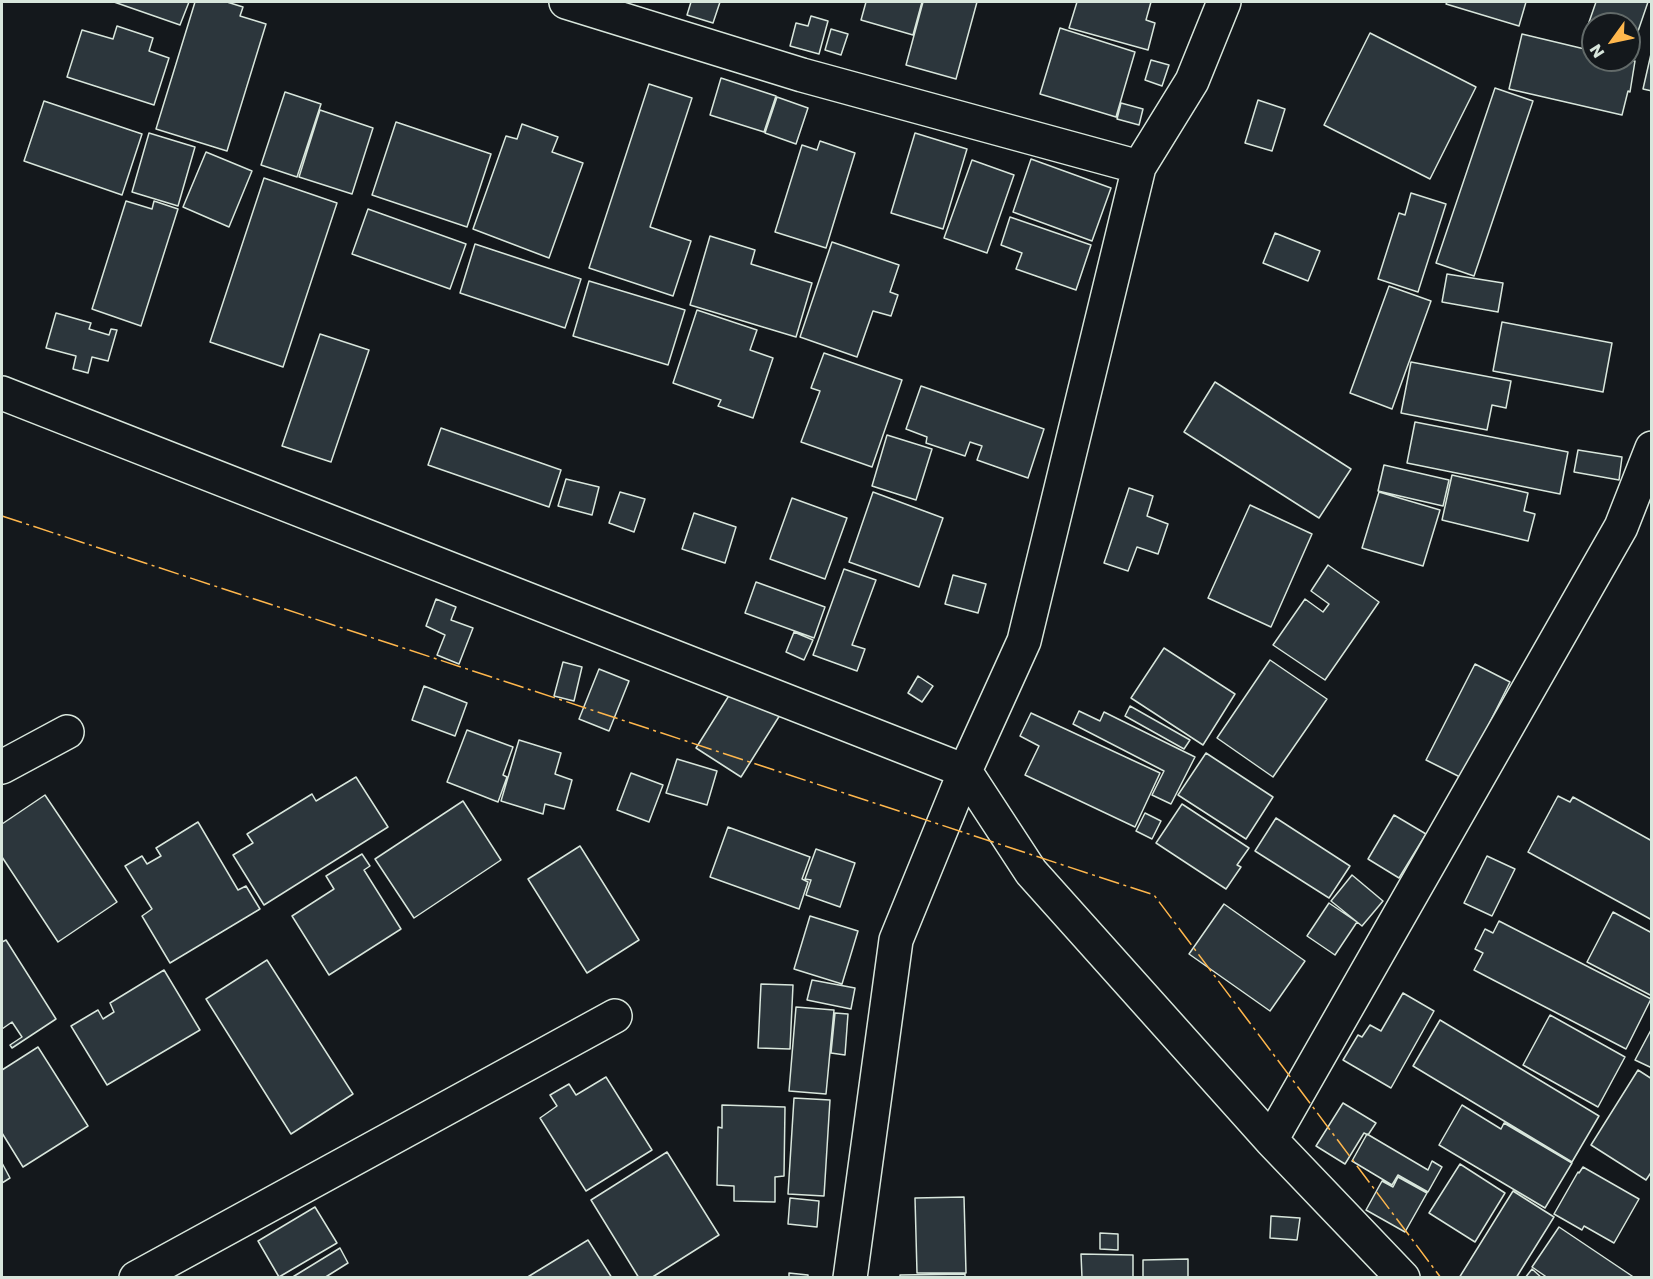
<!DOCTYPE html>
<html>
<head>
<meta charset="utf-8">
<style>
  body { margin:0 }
  #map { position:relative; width:1653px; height:1279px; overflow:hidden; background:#14181c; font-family:Poppins,sans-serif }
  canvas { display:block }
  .frame { position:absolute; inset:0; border:3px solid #d8e6dc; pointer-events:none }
  .north { position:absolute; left:1581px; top:12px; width:60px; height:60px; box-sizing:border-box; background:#14181c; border:2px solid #626a69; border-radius:50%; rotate:237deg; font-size:16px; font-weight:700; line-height:24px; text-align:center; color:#d8e6dc }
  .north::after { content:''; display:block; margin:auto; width:21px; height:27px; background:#ffb74d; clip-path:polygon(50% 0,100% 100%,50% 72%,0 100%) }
</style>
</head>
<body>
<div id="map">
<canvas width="1653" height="1279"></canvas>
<div class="frame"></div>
<div class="north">N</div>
</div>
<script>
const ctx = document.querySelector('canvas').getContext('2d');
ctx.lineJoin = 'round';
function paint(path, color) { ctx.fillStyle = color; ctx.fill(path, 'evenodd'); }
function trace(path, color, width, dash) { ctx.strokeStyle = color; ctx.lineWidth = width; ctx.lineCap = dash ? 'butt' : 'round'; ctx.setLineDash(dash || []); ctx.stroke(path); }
const building = new Path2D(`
  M 114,2 L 189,2 L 180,25 Z
  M 195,2 L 227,2 L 243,7 L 240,16 L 266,24 L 227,151 L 156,129 Z
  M 691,2 L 720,2 L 713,23 L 687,15 Z
  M 866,2 L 922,2 L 913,35 L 861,20 Z
  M 923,2 L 977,2 L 956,79 L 906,65 Z
  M 1077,2 L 1151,2 L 1146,20 L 1155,23 L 1148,50 L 1069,28 Z
  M 1447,2 L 1526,2 L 1519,26 L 1446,4 Z
  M 1596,2 L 1648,2 L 1635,40 L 1629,38 L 1629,24 L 1593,24 L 1593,27 L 1588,25 Z
  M 811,16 L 828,21 L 819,54 L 790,46 L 796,23 L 808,26 Z
  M 117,26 L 153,38 L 149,51 L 169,58 L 154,105 L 67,77 L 82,30 L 113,39 Z
  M 1060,28 L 1135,52 L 1116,117 L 1040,94 Z
  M 831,29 L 848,34 L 841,55 L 825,50 Z
  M 1370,33 L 1476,87 L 1430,179 L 1324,125 Z
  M 1522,34 L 1593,51 L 1593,60 L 1635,61 L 1630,92 L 1628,91 L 1622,115 L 1509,89 Z
  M 1651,54 L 1652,54 L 1652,91 L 1643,89 Z
  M 1151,60 L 1169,65 L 1162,86 L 1145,80 Z
  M 721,78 L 776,96 L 764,132 L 710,115 Z
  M 649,84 L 692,98 L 650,227 L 691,241 L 673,296 L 589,268 Z
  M 1495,88 L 1533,101 L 1474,276 L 1436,263 Z
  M 285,92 L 321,104 L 297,177 L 261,165 Z
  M 777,97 L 808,108 L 796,144 L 765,133 Z
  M 1258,100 L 1285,109 L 1272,151 L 1245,143 Z
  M 44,101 L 142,134 L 122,195 L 24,161 Z
  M 1121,103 L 1143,109 L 1139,125 L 1117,119 Z
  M 320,110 L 373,128 L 352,194 L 299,177 Z
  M 396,122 L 491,154 L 467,227 L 372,195 Z
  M 522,124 L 558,137 L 552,152 L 583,163 L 549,258 L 473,229 L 506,136 L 517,139 Z
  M 149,133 L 195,147 L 178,206 L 132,192 Z
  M 915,133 L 967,149 L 943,229 L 891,213 Z
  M 820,141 L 855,153 L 826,248 L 775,232 L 802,145 L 817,150 Z
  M 206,152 L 252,171 L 229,227 L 183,207 Z
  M 1031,159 L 1111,188 L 1092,241 L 1013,212 Z
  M 972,160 L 1014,175 L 987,253 L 944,238 Z
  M 264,178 L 337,203 L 283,367 L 210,342 Z
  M 1411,193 L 1446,204 L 1418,292 L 1378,279 L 1399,213 L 1405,215 Z
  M 126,201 L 152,209 L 154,201 L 178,209 L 141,326 L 92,309 Z
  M 368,209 L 466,244 L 450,289 L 352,254 Z
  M 1010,217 L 1091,245 L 1076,290 L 1016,269 L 1022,253 L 1001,245 Z
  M 1275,233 L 1320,251 L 1308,281 L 1263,263 Z
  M 710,236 L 755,250 L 751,264 L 812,283 L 796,337 L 690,305 Z
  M 832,242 L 899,265 L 890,292 L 898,295 L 891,316 L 873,311 L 857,357 L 800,337 Z
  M 475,244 L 581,279 L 565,328 L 460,293 Z
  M 1447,274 L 1503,283 L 1498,312 L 1442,302 Z
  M 589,281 L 685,310 L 668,365 L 573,336 Z
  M 1389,286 L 1431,301 L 1392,409 L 1350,393 Z
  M 697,310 L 757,330 L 750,350 L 773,358 L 753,418 L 718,406 L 721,400 L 673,383 Z
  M 56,313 L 91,323 L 89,329 L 109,335 L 111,329 L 117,330 L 108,361 L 92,357 L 88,373 L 73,369 L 76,356 L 46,348 Z
  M 1502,322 L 1612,343 L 1603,392 L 1493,371 Z
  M 320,334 L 369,350 L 331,462 L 282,446 Z
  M 824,353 L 902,380 L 872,467 L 801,442 L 820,391 L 811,388 Z
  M 1411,362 L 1511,381 L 1506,408 L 1492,405 L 1487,430 L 1401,413 Z
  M 1215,382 L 1351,469 L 1319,518 L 1184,432 Z
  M 921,386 L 1044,429 L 1028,478 L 977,460 L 982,446 L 970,442 L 965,456 L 926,443 L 927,437 L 906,429 Z
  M 1415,422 L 1568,452 L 1560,494 L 1407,463 Z
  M 441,428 L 561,470 L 549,507 L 428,465 Z
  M 887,435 L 932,449 L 916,500 L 872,486 Z
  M 1578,450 L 1622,457 L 1619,480 L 1574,472 Z
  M 1384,465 L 1449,480 L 1443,506 L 1378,491 Z
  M 1452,475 L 1528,493 L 1524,511 L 1535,514 L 1528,541 L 1442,520 Z
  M 566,479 L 599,487 L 592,515 L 558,506 Z
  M 1129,488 L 1153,496 L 1147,516 L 1168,524 L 1158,554 L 1137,547 L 1128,571 L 1104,563 Z
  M 620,492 L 645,499 L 634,532 L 609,523 Z
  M 873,492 L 943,518 L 919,587 L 849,562 Z
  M 1379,492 L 1440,510 L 1423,566 L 1362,548 Z
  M 792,498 L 847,518 L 825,579 L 770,559 Z
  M 1250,505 L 1312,534 L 1271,627 L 1208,598 Z
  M 694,513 L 736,527 L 725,563 L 682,549 Z
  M 1328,565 L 1379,602 L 1325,680 L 1273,645 L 1305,599 L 1323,612 L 1329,604 L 1311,591 Z
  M 844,569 L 876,580 L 852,645 L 865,649 L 857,671 L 813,655 Z
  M 953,575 L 986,584 L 978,613 L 945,604 Z
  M 756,582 L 825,607 L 814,638 L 745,613 Z
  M 436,599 L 456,607 L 451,620 L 473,628 L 459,664 L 437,655 L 445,635 L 426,626 Z
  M 794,632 L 813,640 L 804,660 L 786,652 Z
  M 1164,648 L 1235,694 L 1203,745 L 1131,698 Z
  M 1270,660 L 1327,699 L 1273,777 L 1217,738 Z
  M 563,662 L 582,667 L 574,701 L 554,696 Z
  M 1475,664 L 1510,682 L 1462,778 L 1426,760 Z
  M 599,669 L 629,681 L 609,731 L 579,719 Z
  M 918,676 L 933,686 L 922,702 L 908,693 Z
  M 424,686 L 467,703 L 455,736 L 412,720 Z
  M 735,686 L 780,715 L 741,777 L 696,748 Z
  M 1130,706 L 1190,740 L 1184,749 L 1125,716 Z
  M 1079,711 L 1100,721 L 1104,712 L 1195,757 L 1171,804 L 1152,795 L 1164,771 L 1073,724 Z
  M 1031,713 L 1160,773 L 1135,827 L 1025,775 L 1039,746 L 1020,736 Z
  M 467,730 L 513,747 L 503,775 L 507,777 L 498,802 L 447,782 Z
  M 519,740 L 561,753 L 555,774 L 572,780 L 564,809 L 545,804 L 543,814 L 501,801 Z
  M 1206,753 L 1273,797 L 1246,839 L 1178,795 Z
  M 677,759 L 717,771 L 707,805 L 666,793 Z
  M 631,773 L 663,785 L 649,822 L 617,810 Z
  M 356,777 L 388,827 L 264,905 L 233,855 L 253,843 L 247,834 L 312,794 L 316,801 Z
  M 45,795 L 117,902 L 58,942 L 2,857 L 2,824 Z
  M 1558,796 L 1570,802 L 1573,797 L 1652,841 L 1652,920 L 1528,852 Z
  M 463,801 L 501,860 L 414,918 L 375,859 Z
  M 1182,804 L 1249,848 L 1237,865 L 1241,867 L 1226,889 L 1156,843 Z
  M 1145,813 L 1161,821 L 1152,839 L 1136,831 Z
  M 1394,815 L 1426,834 L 1399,878 L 1368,859 Z
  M 1276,818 L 1350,866 L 1329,898 L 1255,851 Z
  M 198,822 L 238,890 L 246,886 L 260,909 L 170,963 L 142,916 L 152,909 L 125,866 L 142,856 L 147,864 L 161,856 L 156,848 Z
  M 728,827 L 810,857 L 802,879 L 808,882 L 799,909 L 710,877 Z
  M 580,846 L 639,940 L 587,973 L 528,879 Z
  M 816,849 L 855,863 L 840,907 L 806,895 L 811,880 L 805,879 Z
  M 362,854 L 370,866 L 364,870 L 401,929 L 329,975 L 292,916 L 334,889 L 326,876 Z
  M 1487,856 L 1515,869 L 1492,916 L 1464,903 Z
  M 1352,875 L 1383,901 L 1362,926 L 1331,901 Z
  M 1329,903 L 1357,922 L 1335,955 L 1307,936 Z
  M 1224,904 L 1305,961 L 1270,1011 L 1189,954 Z
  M 1613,912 L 1652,933 L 1652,996 L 1587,962 Z
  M 810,916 L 858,931 L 842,984 L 794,969 Z
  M 1499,921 L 1651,999 L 1626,1049 L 1474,970 L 1483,953 L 1475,949 L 1485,929 L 1493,933 Z
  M 6,940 L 56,1019 L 12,1048 L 10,1045 L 22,1037 L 12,1022 L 2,1029 L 2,942 Z
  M 267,960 L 353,1094 L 291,1134 L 206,999 Z
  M 164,970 L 200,1030 L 107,1085 L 71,1026 L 98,1010 L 103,1019 L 114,1012 L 110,1003 Z
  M 812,980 L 855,988 L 851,1009 L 807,1000 Z
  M 761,984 L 793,985 L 790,1049 L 758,1048 Z
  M 1403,993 L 1434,1011 L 1391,1088 L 1343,1060 L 1358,1035 L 1362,1037 L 1370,1025 L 1381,1031 Z
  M 796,1007 L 834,1010 L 826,1094 L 789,1091 Z
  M 835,1013 L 848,1014 L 845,1055 L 831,1053 Z
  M 1550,1015 L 1625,1057 L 1598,1107 L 1523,1065 Z
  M 1440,1020 L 1599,1116 L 1572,1162 L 1413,1066 Z
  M 1652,1028 L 1652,1068 L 1635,1060 Z
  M 38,1047 L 88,1126 L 23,1167 L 2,1133 L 2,1070 Z
  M 1638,1070 L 1652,1079 L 1652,1171 L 1646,1180 L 1591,1145 Z
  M 606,1077 L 652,1150 L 586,1191 L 540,1118 L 557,1106 L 550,1095 L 569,1084 L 576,1095 Z
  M 794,1098 L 830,1100 L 824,1196 L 788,1194 Z
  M 1343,1103 L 1376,1123 L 1368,1135 L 1364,1133 L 1345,1164 L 1316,1146 Z
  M 722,1105 L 785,1107 L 784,1176 L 775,1177 L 775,1202 L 734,1201 L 734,1186 L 717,1185 L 718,1127 L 722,1128 Z
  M 1462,1105 L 1501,1129 L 1504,1123 L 1572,1163 L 1545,1208 L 1439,1145 Z
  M 1367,1134 L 1428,1170 L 1432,1161 L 1442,1167 L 1428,1192 L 1398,1175 L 1392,1185 L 1352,1161 Z
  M 667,1152 L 719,1235 L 651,1278 L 639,1278 L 591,1200 Z
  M 2,1163 L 10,1178 L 2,1183 Z
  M 1460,1164 L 1505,1193 L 1475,1242 L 1429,1213 Z
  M 1583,1167 L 1639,1199 L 1614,1243 L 1584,1226 L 1582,1230 L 1554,1214 L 1578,1172 L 1579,1173 Z
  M 1398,1177 L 1427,1193 L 1405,1232 L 1366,1210 L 1382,1181 L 1393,1187 Z
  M 1513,1191 L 1554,1217 L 1516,1278 L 1459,1278 Z
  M 964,1197 L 966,1273 L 917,1273 L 915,1198 Z
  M 790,1198 L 819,1201 L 817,1227 L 788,1224 Z
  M 315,1207 L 337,1243 L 279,1277 L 258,1241 Z
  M 1271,1216 L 1300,1218 L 1297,1240 L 1270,1238 Z
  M 1559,1227 L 1635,1278 L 1548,1278 L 1532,1267 Z
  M 1100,1233 L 1118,1234 L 1118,1250 L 1100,1249 Z
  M 588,1240 L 612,1278 L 526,1278 Z
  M 340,1248 L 348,1263 L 324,1278 L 291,1278 Z
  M 1081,1254 L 1133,1255 L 1133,1278 L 1082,1278 Z
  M 1188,1259 L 1188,1278 L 1143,1278 L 1143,1260 Z
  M 1532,1269 L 1542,1278 L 1525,1278 Z
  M 789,1273 L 808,1275 L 808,1278 L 789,1278 Z
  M 965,1274 L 965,1278 L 900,1278 L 900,1275 Z`);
paint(building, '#2c363c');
trace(building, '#d8e6dc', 1.5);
const minor = new Path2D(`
  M 566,2 L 802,75 L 1139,167
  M 2,393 L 965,771 L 1031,872 L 1271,1140 L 1403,1278
  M 2,767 L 67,732
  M 1271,1140 L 1621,527 L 1652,448
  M 136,1278 L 615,1016
  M 850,1278 L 896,940 L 965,771 L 1024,641 L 1139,167 L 1192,81 L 1224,2`);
trace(minor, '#d8e6dc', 36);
trace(minor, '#14181c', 33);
trace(new Path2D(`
  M 2,516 L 1154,895 L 1441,1278`), '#ffb74d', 1.5, [21, 4.5, 3, 4.5]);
</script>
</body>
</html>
